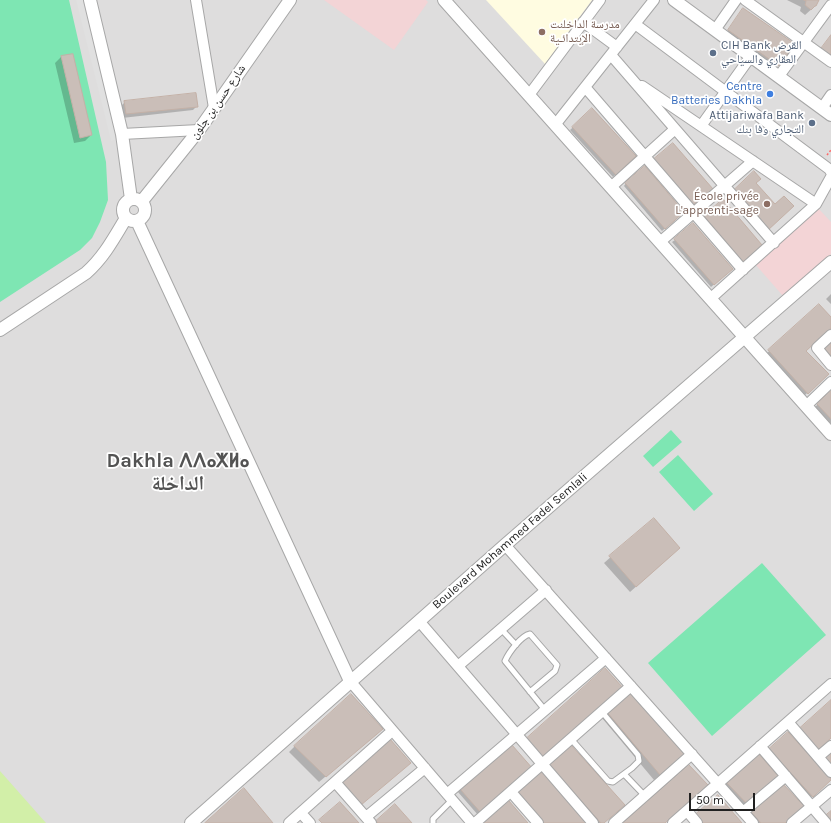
<!DOCTYPE html>
<html>
<head>
<meta charset="utf-8">
<style>
  body { margin:0 }
  #map { position:relative; width:831px; height:823px; overflow:hidden; background:#f1ece6; font-family:Karla,sans-serif }
  canvas { display:block }
  .scale { position:absolute; left:689px; top:793px; width:66px; height:18px; box-sizing:border-box; border:2px solid #202020; border-top:0; padding-left:5px; font-size:12px; line-height:14px; white-space:nowrap; color:#202020; -webkit-text-stroke:3px #fff; paint-order:stroke }
</style>
</head>
<body>
<div id="map">
<canvas width="831" height="823"></canvas>
<div class="scale">50 m</div>
</div>
<script>
const ctx = document.querySelector('canvas').getContext('2d');
ctx.lineJoin = 'round';
function paint(path, color) { ctx.fillStyle = color; ctx.fill(path, 'evenodd'); }
function trace(path, color, width, dash) { ctx.strokeStyle = color; ctx.lineWidth = width; ctx.lineCap = dash ? 'butt' : 'round'; ctx.setLineDash(dash || []); ctx.stroke(path); }
function write(font, color, halo, rows, align = 'center') {
  ctx.font = font + ' Karla,"Noto Naskh Arabic","Noto Sans Tifinagh",sans-serif'; ctx.lineWidth = 3.5; ctx.setLineDash([]); ctx.textBaseline = 'middle'; ctx.strokeStyle = halo; ctx.fillStyle = color; for (const [text, x, y, turn = 0] of rows) {
    ctx.save(); ctx.translate(x, y); ctx.rotate((+turn || 0) * Math.PI / 180); ctx.textAlign = isNaN(turn) ? turn : align; if (halo) ctx.strokeText(text, 0, 0); ctx.fillText(text, 0, 0); ctx.restore();
  }
}
paint(new Path2D(`
  M 0,0 L 831,0 L 831,823 L 0,823 Z`), '#dedddd');
paint(new Path2D(`
  M 324,0 L 426,0 L 428,2 L 394,50 Z
  M 818,208 L 831,222 L 831,254 L 783,296 L 755,264 Z`), '#f3d4d6');
paint(new Path2D(`
  M 486,0 L 592,0 L 545,64 Z`), '#fffce1');
paint(new Path2D(`
  M 0,771 L 46,823 L 0,823 Z`), '#d2efa8');
paint(new Path2D(`
  M 0,0 L 69,0 L 106,162 L 108,200 L 100,222 L 92,238 L 80,250 L 0,302 Z
  M 671,430 L 682,442 L 653,467 L 643,456 Z
  M 678,455 L 713,494 L 694,511 L 659,472 Z
  M 762,563 L 826,635 L 712,736 L 648,663 Z`), '#7ee6b3');
paint(new Path2D(`
  M 76,0 L 85,0 L 118,139 L 111,141 Z`), '#e0e0e0');
paint(new Path2D(`
  M 787,0 L 818,0 L 815,6 L 805,15 L 800,11 L 801,7 Z
  M 741,12 L 793,45 L 776,68 L 726,33 Z
  M 72,55 L 91,135 L 85,141 L 74,143 L 55,63 L 61,57 Z
  M 125,102 L 197,106 L 193,110 L 122,118 L 121,106 Z
  M 592,110 L 635,156 L 613,177 L 570,130 Z
  M 626,183 L 680,215 L 662,231 L 624,186 Z
  M 704,216 L 759,248 L 740,263 L 702,219 Z
  M 675,240 L 729,271 L 711,287 L 672,242 Z
  M 831,294 L 831,304 L 826,299 Z
  M 819,305 L 831,318 L 831,327 L 805,351 L 827,374 L 805,395 L 766,354 Z
  M 831,392 L 831,424 L 815,407 Z
  M 654,519 L 673,554 L 630,592 L 604,563 Z
  M 608,713 L 678,760 L 654,780 L 602,718 Z
  M 376,734 L 319,782 L 289,752 L 295,746 Z
  M 788,734 L 830,780 L 810,798 L 768,752 Z
  M 758,755 L 778,777 L 744,807 L 724,785 Z
  M 550,765 L 603,823 L 539,823 Z
  M 531,769 L 478,815 L 458,792 L 461,789 Z
  M 782,784 L 784,823 L 757,823 L 749,815 Z`), '#0003');
const building = new Path2D(`
  M 804,0 L 819,0 L 816,6 L 815,6 L 811,10 L 805,5 L 806,1 Z
  M 743,8 L 795,44 L 779,66 L 728,30 Z
  M 831,35 L 831,58 L 820,50 Z
  M 73,54 L 92,135 L 80,138 L 61,56 Z
  M 196,93 L 198,107 L 126,114 L 124,101 Z
  M 592,108 L 636,156 L 616,175 L 572,127 Z
  M 673,143 L 713,189 L 693,205 L 654,159 Z
  M 645,166 L 684,212 L 665,229 L 625,183 Z
  M 754,171 L 761,179 L 756,183 L 775,204 L 784,196 L 794,206 L 767,231 L 731,193 Z
  M 723,199 L 762,245 L 743,262 L 704,216 Z
  M 693,223 L 733,269 L 714,285 L 674,239 Z
  M 819,304 L 831,317 L 831,328 L 806,351 L 829,374 L 808,394 L 768,350 Z
  M 831,341 L 831,356 L 824,348 Z
  M 831,391 L 831,419 L 817,404 Z
  M 654,518 L 680,548 L 636,587 L 609,556 Z
  M 605,668 L 624,689 L 544,760 L 526,739 Z
  M 631,692 L 685,755 L 660,775 L 607,712 Z
  M 351,694 L 383,729 L 326,777 L 294,746 Z
  M 831,700 L 831,738 L 818,750 L 799,729 Z
  M 788,732 L 831,779 L 831,780 L 813,797 L 769,749 Z
  M 390,739 L 411,763 L 361,805 L 341,781 Z
  M 512,745 L 533,769 L 481,813 L 460,789 Z
  M 571,745 L 625,805 L 604,823 L 601,823 L 549,765 Z
  M 831,751 L 831,764 L 824,757 Z
  M 758,753 L 779,777 L 748,805 L 726,782 Z
  M 689,765 L 708,785 L 665,823 L 623,823 Z
  M 543,770 L 588,823 L 543,823 L 517,792 Z
  M 782,783 L 804,806 L 785,823 L 761,823 L 751,812 Z
  M 244,788 L 273,823 L 205,823 Z
  M 718,795 L 742,823 L 702,823 L 695,815 Z
  M 509,801 L 528,823 L 483,823 Z
  M 340,802 L 359,823 L 322,823 L 319,820 Z
  M 395,804 L 412,823 L 378,823 L 376,821 Z
  M 831,811 L 831,823 L 830,823 L 824,817 Z`);
paint(building, '#cabeb8');
trace(building, '#c4b1a7', 1);
const service = new Path2D(`
  M 501,629 L 516,645
  M 530,692 L 555,671 L 557,665 L 530,634 C 521,636 509,652 505,661 L 545,710
  M 571,739 L 608,781 L 613,782 L 632,768 L 639,761 L 638,755 L 602,712
  M 624,774 L 645,796
  M 433,823 L 433,819 L 452,800`);
const minor = new Path2D(`
  M 196,0 L 214,108
  M 745,0 L 831,62
  M 583,22 L 617,47
  M 635,24 L 829,169 L 831,172
  M 715,30 L 736,0
  M 611,55 L 774,243
  M 779,76 L 831,5
  M 642,86 L 816,204
  M 585,87 L 743,270
  M 529,95 L 600,0
  M 822,108 L 831,95
  M 555,125 L 654,0
  M 701,126 L 751,56
  M 122,134 L 199,130
  M 611,187 L 675,129
  M 660,242 L 753,161
  M 710,299 L 816,204 L 831,177
  M 831,335 L 817,348 L 831,365
  M 806,406 L 831,382
  M 505,545 L 753,823
  M 419,621 L 593,823
  M 458,666 L 546,590
  M 350,681 L 472,823
  M 788,722 L 831,772
  M 760,746 L 826,823
  M 818,757 L 831,746
  M 335,782 L 371,823
  M 511,792 L 538,823
  M 447,794 L 606,658
  M 687,811 L 697,823
  M 743,812 L 786,776
  M 301,813 L 310,823
  M 366,817 L 425,768
  M 289,823 L 392,731
  M 475,823 L 631,686
  M 614,823 L 692,754
  M 673,823 L 831,684
  M 792,823 L 831,790`);
const tertiary = new Path2D(`
  M 90,0 L 122,134 L 131,199
  M 444,0 L 831,434
  M 674,0 L 831,115
  M123 210a11 11 0 1 1 22 0a11 11 0 1 1-22 0Z
  M 142,201 L 199,130 L 290,0
  M 137,221 L 350,681
  M 0,330 L 86,273 C 104,257 114,238 126,218
  M 191,823 L 505,545 L 831,262`);
trace(service, '#a7a7a7', 7);
trace(minor, '#a7a7a7', 12);
trace(tertiary, '#a7a7a7', 14);
trace(new Path2D(`
  M 827,155 L 831,150`), '#ff6969', 1.5, [2, 2]);
trace(service, '#fff', 5);
trace(minor, '#fff', 10);
trace(tertiary, '#fff', 12);
for (const [x, y, r, color] of [
  [542,32,4,"#8d6e63"],
  [713,53,4,"#5c6f8a"],
  [770,94,4,"#3f7fe0"],
  [812,123,4,"#5c6f8a"],
  [767,204,4,"#8d6e63"]
]) { const dot = new Path2D(); dot.arc(x, y, r, 0, 2 * Math.PI); ctx.fillStyle = color; ctx.fill(dot); trace(dot, '#fff', 1.5); }
write('12px', '#785e54', '#fff', [
  ["مدرسة الداخلنت",550,25],
  ["الإبتدائـية",550,39],
  ["École privée",759,197,"right"],
  ["L'apprenti-sage",759,211,"right"]
], 'left');
write('12px', '#4e5e75', '#fff', [
  ["CIH Bank القرض",721,46],
  ["العقاري والسياحي",721,60],
  ["Attijariwafa Bank",804,116,"right"],
  ["التجاري وفا بنك",804,130,"right"]
], 'left');
write('12px', '#366cbe', '#fff', [
  ["Centre",762,87],
  ["Batteries Dakhla",762,101]
], 'right');
write('12px', '#202020', '#fff', [
  ["شارع حسن بن جلون",218,102,-55],
  ["Boulevard Mohammed Fadel Semlali",510,541,-41]
]);
write('bold 20px', '#535353', '#fff', [
  ["Dakhla ⴷⴷⴰⵅⵍⴰ",178,461],
  ["الداخلة",178,484]
]);
</script>
</body>
</html>
